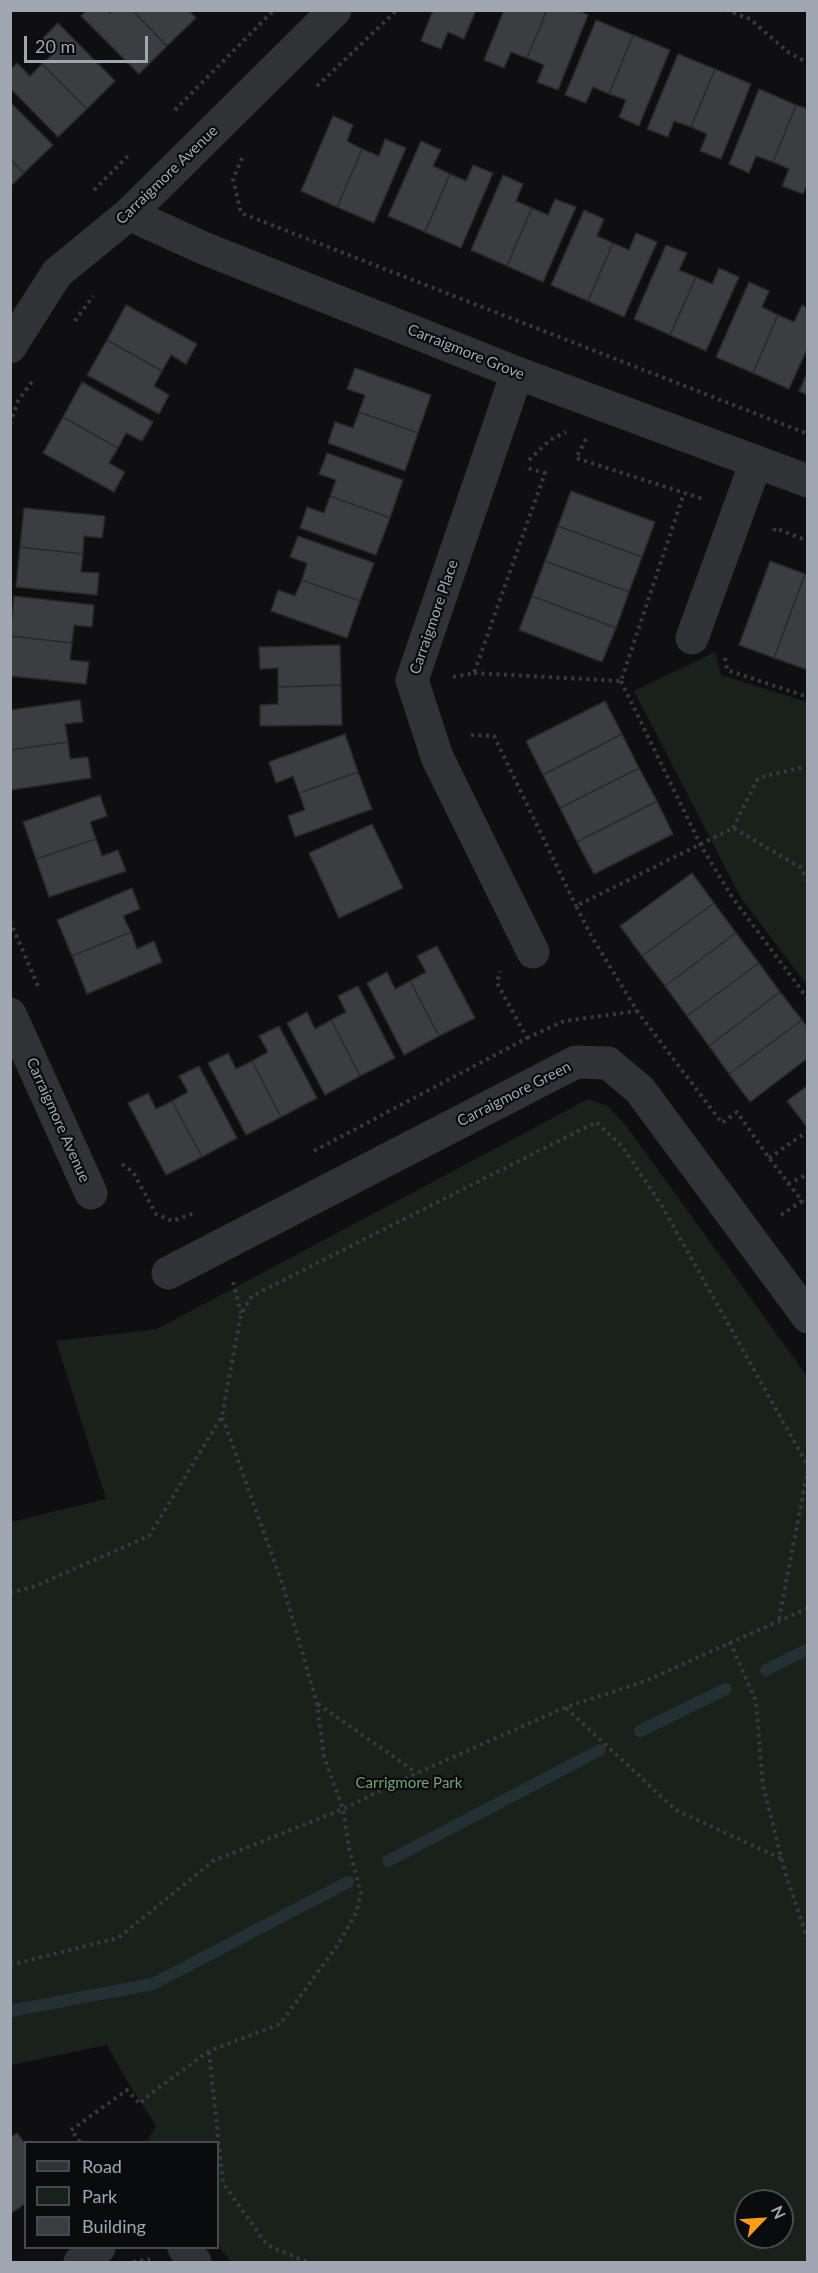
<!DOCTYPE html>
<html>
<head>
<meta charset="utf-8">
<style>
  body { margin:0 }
  #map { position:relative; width:818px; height:2273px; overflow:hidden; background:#0f0f11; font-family:Lato,sans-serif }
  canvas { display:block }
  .frame { position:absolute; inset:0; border:12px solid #9fa7b3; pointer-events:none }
  .legend { position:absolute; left:24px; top:2141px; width:195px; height:108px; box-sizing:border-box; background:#0a0b0c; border:2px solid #46494f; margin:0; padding:8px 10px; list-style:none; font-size:18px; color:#9fa7b3 }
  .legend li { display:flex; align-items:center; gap:12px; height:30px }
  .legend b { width:30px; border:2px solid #46494f }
  .north { position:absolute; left:734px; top:2189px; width:60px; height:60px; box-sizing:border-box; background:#0a0b0c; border:2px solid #46494f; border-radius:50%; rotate:65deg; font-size:16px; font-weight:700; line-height:24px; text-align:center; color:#9fa7b3 }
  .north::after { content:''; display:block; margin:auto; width:21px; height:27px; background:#ff9c19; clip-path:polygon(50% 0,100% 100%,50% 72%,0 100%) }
  .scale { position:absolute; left:24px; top:36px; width:124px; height:27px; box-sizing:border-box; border:3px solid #9fa7b3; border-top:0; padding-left:8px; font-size:18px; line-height:21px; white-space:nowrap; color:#9fa7b3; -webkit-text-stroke:4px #0a0b0c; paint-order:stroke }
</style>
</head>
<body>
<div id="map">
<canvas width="818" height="2273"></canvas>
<div class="frame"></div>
<ul class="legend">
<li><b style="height:8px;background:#303236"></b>Road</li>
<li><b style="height:16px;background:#19211a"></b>Park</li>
<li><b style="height:16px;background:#3b3d41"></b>Building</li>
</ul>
<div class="north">N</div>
<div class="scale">20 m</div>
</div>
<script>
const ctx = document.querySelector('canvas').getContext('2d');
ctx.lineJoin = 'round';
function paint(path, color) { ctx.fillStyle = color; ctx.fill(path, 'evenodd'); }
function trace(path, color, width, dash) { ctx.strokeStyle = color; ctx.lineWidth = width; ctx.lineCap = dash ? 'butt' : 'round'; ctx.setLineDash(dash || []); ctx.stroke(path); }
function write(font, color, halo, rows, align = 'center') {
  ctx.font = font + ' Lato,sans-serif'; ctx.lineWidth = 4.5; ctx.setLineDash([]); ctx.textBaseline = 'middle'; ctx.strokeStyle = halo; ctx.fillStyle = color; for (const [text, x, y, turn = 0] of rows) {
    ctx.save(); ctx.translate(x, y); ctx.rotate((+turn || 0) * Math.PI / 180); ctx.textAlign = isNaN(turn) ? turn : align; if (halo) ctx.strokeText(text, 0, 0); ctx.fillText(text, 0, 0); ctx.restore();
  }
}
paint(new Path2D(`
  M 715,652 L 721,675 L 807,702 L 807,985 L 741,898 L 634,691 Z
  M 588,1099 L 608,1106 L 627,1127 L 807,1376 L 807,2262 L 231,2262 L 218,2245 L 218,2142 L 146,2142 L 156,2126 L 127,2081 L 107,2045 L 11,2065 L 11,1522 L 106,1499 L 56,1341 L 157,1329 ZM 746,2201 L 782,2201 L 782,2237 L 746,2237 Z`), '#19211a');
trace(new Path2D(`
  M 766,1670 L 808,1649
  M 640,1731 L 726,1689
  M 388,1861 L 600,1750
  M 10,2011 L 153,1984 L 348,1882`), '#253035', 12);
const building = new Path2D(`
  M 87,10 L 107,10 L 110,13 L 113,10 L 132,10 L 167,46 L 139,74 L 81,16 Z
  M 132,10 L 188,10 L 196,18 L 167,46 Z
  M 433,10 L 476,10 L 464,39 L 448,32 L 441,49 L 421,41 Z
  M 504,10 L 547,10 L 527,58 L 511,52 L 504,68 L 484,60 Z
  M 547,10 L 577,10 L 588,15 L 558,90 L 537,82 L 544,65 L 527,58 Z
  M 596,20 L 633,35 L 609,94 L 593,87 L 586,103 L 565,95 Z
  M 58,23 L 115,81 L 87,109 L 42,64 L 55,52 L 42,39 Z
  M 633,35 L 670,50 L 639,126 L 619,117 L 626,100 L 609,94 Z
  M 678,54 L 715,69 L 691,127 L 674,121 L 668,137 L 647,129 Z
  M 17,63 L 30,76 L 42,64 L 87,109 L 58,137 L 10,88 L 10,70 Z
  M 715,69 L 751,84 L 721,159 L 700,151 L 707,134 L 691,127 Z
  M 759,89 L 796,105 L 773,162 L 756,156 L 749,173 L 729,164 Z
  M 10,102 L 53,145 L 24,173 L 10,159 Z
  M 796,105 L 808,109 L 808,183 L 803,194 L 782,186 L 789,169 L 773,162 Z
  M 333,116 L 353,125 L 347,141 L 362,149 L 337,207 L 301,191 Z
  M 385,139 L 406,148 L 374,223 L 337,207 L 362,149 L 379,156 Z
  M 421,141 L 441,150 L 433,166 L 450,174 L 425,232 L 388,216 Z
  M 10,159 L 24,173 L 10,187 Z
  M 473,165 L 493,173 L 461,248 L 425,232 L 450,174 L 466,181 Z
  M 503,175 L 523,184 L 516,201 L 532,208 L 507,266 L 471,250 Z
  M 555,199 L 576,207 L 543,282 L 507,266 L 532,208 L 548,215 Z
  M 584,210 L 604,219 L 597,236 L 613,243 L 588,301 L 551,285 Z
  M 636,233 L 657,242 L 624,317 L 588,301 L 613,243 L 629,250 Z
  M 666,245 L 687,253 L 679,270 L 696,277 L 670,335 L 634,319 Z
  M 719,268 L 739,277 L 706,351 L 670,335 L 696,277 L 712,284 Z
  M 749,282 L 769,291 L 762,307 L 778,315 L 753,373 L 716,357 Z
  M 126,305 L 197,344 L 186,364 L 171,355 L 162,371 L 107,340 Z
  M 802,305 L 808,308 L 808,347 L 789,389 L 753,373 L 778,315 L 794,322 Z
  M 107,340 L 162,371 L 154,386 L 169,395 L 159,414 L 87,375 Z
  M 355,368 L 431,395 L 418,433 L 359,412 L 365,395 L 347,389 Z
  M 808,371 L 808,395 L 799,391 Z
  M 82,382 L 153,422 L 142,441 L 126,433 L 118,448 L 63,417 Z
  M 359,412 L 418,433 L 405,471 L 328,443 L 335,422 L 353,428 Z
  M 63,417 L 118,448 L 109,463 L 125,472 L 114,492 L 43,453 Z
  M 327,453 L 403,480 L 390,518 L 330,496 L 336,480 L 319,474 Z
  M 571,491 L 655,522 L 642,557 L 558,526 Z
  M 330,496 L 390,518 L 376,555 L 300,528 L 307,507 L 324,513 Z
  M 24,508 L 105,516 L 102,538 L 84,536 L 83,554 L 20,547 Z
  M 558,526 L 642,557 L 629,592 L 545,561 Z
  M 298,536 L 374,563 L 360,601 L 302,580 L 307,563 L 290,557 Z
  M 20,547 L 83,554 L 81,572 L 99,573 L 97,595 L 16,587 Z
  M 545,561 L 629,592 L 616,628 L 532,596 Z
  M 770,561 L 805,574 L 774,658 L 739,645 Z
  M 805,574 L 808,575 L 808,670 L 774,658 Z
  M 302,580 L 360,601 L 347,638 L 271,611 L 278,590 L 295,596 Z
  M 14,596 L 94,605 L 92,627 L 74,625 L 72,643 L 10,636 Z
  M 532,596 L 616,628 L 602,662 L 519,630 Z
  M 10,636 L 72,643 L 70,660 L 89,662 L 86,684 L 10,676 Z
  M 340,645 L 341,685 L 278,687 L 278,668 L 260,669 L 259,647 Z
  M 341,685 L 342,725 L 260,726 L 260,705 L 278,704 L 278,687 Z
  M 80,700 L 83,722 L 65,724 L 68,742 L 10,750 L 10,710 Z
  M 605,701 L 622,734 L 543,775 L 526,741 Z
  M 345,734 L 358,772 L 299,793 L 293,776 L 276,783 L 269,762 Z
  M 622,734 L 639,768 L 560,808 L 543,775 Z
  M 68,742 L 70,759 L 88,757 L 91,778 L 11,790 L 10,750 Z
  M 639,768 L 657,801 L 577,842 L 560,808 Z
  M 358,772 L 372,809 L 295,837 L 288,816 L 305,810 L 299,793 Z
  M 100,795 L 107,816 L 90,822 L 96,839 L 36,859 L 23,822 Z
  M 657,801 L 673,834 L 594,874 L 577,842 Z
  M 372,824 L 403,888 L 339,918 L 309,853 Z
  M 96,839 L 102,856 L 118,850 L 126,871 L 49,897 L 36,859 Z
  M 692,873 L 714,903 L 642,956 L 620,926 Z
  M 132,888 L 140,909 L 123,916 L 131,932 L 72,956 L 57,920 Z
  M 714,903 L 736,933 L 665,986 L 642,956 Z
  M 131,932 L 137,949 L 154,941 L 162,962 L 87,994 L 72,956 Z
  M 736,933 L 759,963 L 687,1016 L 665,986 Z
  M 437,946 L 475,1018 L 439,1036 L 410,981 L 426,972 L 417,956 Z
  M 759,963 L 780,992 L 709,1046 L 687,1016 Z
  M 387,972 L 395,989 L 410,981 L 439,1036 L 404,1055 L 367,983 Z
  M 358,986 L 395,1058 L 360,1076 L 331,1020 L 346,1012 L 338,996 Z
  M 780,992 L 802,1020 L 729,1074 L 709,1046 Z
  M 307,1012 L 315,1029 L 331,1020 L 360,1076 L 325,1095 L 287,1023 Z
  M 802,1020 L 808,1028 L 808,1058 L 750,1102 L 729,1074 Z
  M 279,1026 L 317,1098 L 281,1117 L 252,1061 L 268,1052 L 259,1036 Z
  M 228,1053 L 236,1069 L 252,1061 L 281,1117 L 246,1135 L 208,1063 Z
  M 199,1066 L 237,1138 L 202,1157 L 172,1101 L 188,1092 L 179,1076 Z
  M 808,1085 L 808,1125 L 806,1126 L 787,1101 Z
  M 148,1093 L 156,1109 L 172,1101 L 202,1157 L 166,1175 L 128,1103 Z
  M 17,2133 L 26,2145 L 26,2203 L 10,2214 L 10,2138 Z`);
paint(building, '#3b3d41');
trace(building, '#29292d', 1.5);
trace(new Path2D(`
  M 726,10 L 750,19 L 788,52 L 808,63
  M 317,86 L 397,10
  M 175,110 L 274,10
  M 242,158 L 233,179 L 241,213 L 808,434
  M 94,190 L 131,153
  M 75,321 L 93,296
  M 10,424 L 18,401 L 34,379
  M 586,439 L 576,458 L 703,499
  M 529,460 L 550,440 L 566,432
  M 774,531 L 775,528 L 808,541
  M 725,658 L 727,670 L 808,697
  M 474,673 L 621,681 L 684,493
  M 453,677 L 474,673 L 545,473 L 524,467
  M 621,681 L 700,844 L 732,897 L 808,999
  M 471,735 L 494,736 L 576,906
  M 733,828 L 758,778 L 808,766
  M 10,921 L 38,986
  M 527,1038 L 564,1021 L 637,1011
  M 314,1151 L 527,1038 L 497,983 L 500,971
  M 769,1158 L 808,1131
  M 122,1164 L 133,1172 L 156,1214 L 172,1221 L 195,1213
  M 788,1184 L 808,1174
  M 781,1215 L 802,1201 L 769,1158 L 737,1112 L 722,1123 L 637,1011 L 592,937 L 576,906 L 733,828 L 800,867 L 808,882
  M 233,1282 L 241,1313
  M 10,1593 L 33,1587 L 149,1536 L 222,1416 L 241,1314 L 252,1296 L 596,1122 L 622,1146 L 662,1206 L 808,1466
  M 779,1619 L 808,1469
  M 730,1642 L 756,1701 L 763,1786 L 786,1875 L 808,1940
  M 318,1704 L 417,1773
  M 566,1708 L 676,1810 L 782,1859
  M 10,1965 L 118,1938 L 213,1861 L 343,1809 L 417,1773 L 566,1707 L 643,1682 L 808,1608
  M 209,2052 L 223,2183 L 267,2245 L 307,2262
  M 80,2142 L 71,2130 L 127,2090 L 140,2104 L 146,2097 L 209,2051 L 280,2024 L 339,1943 L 356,1913 L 361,1893 L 349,1848 L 343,1809 L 324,1757 L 317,1703 L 282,1583 L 222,1416
  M 133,2262 L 150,2259`), '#36393d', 4, [3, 4.5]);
trace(new Path2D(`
  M 129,214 L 201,247 L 517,373 L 808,481
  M 10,347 L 57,273 L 129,214 L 335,10
  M 517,373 L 412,680 L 437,757 L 533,952
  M 692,638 L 756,462
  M 10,1014 L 91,1193
  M 168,1273 L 576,1062 L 608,1063 L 640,1090 L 808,1317
  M 184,2248 L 195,2262
  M 80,2262 L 99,2248`), '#303236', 33);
write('15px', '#9fa7b3', '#0a0b0c', [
  ["Carraigmore Avenue",167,175,-44],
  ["Carraigmore Grove",466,352,22],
  ["Carraigmore Place",434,617,-71],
  ["Carraigmore Green",514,1094,-27],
  ["Carraigmore Avenue",58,1120,66]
]);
write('15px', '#75a173', '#0a0b0c', [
  ["Carrigmore Park",409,1783]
]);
</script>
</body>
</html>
